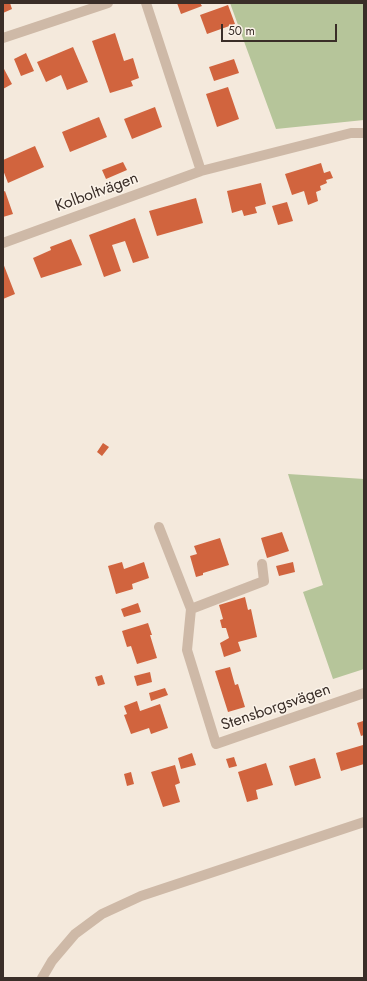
<!DOCTYPE html>
<html>
<head>
<meta charset="utf-8">
<style>
  body { margin:0 }
  #map { position:relative; width:367px; height:981px; overflow:hidden; background:#f4e9dc; font-family:Jost,sans-serif }
  canvas { display:block }
  .frame { position:absolute; inset:0; border:4px solid #3a2e28; pointer-events:none }
  .scale { position:absolute; left:221px; top:24px; width:116px; height:18px; box-sizing:border-box; border:2px solid #3a2e28; border-top:0; padding-left:5px; font-size:12px; line-height:14px; white-space:nowrap; color:#3a2e28; -webkit-text-stroke:3px #fbf3e9; paint-order:stroke }
</style>
</head>
<body>
<div id="map">
<canvas width="367" height="981"></canvas>
<div class="frame"></div>
<div class="scale">50 m</div>
</div>
<script>
const ctx = document.querySelector('canvas').getContext('2d');
ctx.lineJoin = 'round';
function paint(path, color) { ctx.fillStyle = color; ctx.fill(path, 'evenodd'); }
function trace(path, color, width, dash) { ctx.strokeStyle = color; ctx.lineWidth = width; ctx.lineCap = dash ? 'butt' : 'round'; ctx.setLineDash(dash || []); ctx.stroke(path); }
function write(font, color, halo, rows, align = 'center') {
  ctx.font = font + ' Jost,sans-serif'; ctx.lineWidth = 3; ctx.setLineDash([]); ctx.textBaseline = 'middle'; ctx.strokeStyle = halo; ctx.fillStyle = color; for (const [text, x, y, turn = 0] of rows) {
    ctx.save(); ctx.translate(x, y); ctx.rotate((+turn || 0) * Math.PI / 180); ctx.textAlign = isNaN(turn) ? turn : align; if (halo) ctx.strokeText(text, 0, 0); ctx.fillText(text, 0, 0); ctx.restore();
  }
}
paint(new Path2D(`
  M 230,3 L 364,3 L 364,120 L 276,129 Z
  M 288,474 L 364,479 L 364,669 L 333,679 L 303,592 L 323,585 Z`), '#b6c59a');
paint(new Path2D(`
  M 3,3 L 10,3 L 12,9 L 3,13 Z
  M 177,3 L 200,3 L 202,6 L 181,14 Z
  M 228,5 L 235,24 L 207,34 L 200,15 Z
  M 115,33 L 124,61 L 133,58 L 139,78 L 131,81 L 133,86 L 110,93 L 92,41 Z
  M 73,47 L 88,82 L 67,90 L 61,75 L 46,82 L 37,62 Z
  M 26,53 L 34,71 L 21,76 L 14,59 Z
  M 234,59 L 239,73 L 214,81 L 209,67 Z
  M 3,67 L 12,84 L 3,89 Z
  M 228,87 L 239,119 L 217,127 L 206,94 Z
  M 155,107 L 162,127 L 132,139 L 124,119 Z
  M 99,117 L 107,137 L 70,152 L 62,132 Z
  M 35,146 L 44,167 L 8,183 L 3,170 L 3,160 Z
  M 123,162 L 127,170 L 106,179 L 102,170 Z
  M 321,163 L 324,173 L 330,171 L 333,178 L 326,180 L 327,183 L 320,186 L 321,190 L 316,192 L 318,201 L 308,205 L 304,191 L 292,195 L 285,174 Z
  M 261,183 L 266,204 L 255,207 L 257,213 L 244,216 L 242,210 L 232,213 L 227,191 Z
  M 5,191 L 13,214 L 3,217 L 3,192 Z
  M 196,198 L 203,223 L 157,236 L 149,211 Z
  M 287,202 L 293,221 L 278,225 L 272,206 Z
  M 135,218 L 149,258 L 133,263 L 125,241 L 112,245 L 121,271 L 104,277 L 89,235 Z
  M 71,239 L 82,265 L 41,278 L 33,258 L 51,250 L 50,247 Z
  M 3,263 L 15,294 L 3,299 Z
  M 103,443 L 109,447 L 102,456 L 97,452 Z
  M 282,532 L 289,551 L 267,558 L 261,538 Z
  M 220,538 L 229,565 L 203,573 L 203,575 L 196,577 L 190,556 L 197,554 L 194,546 Z
  M 122,562 L 124,569 L 144,562 L 149,578 L 132,584 L 133,589 L 116,594 L 108,566 Z
  M 293,562 L 295,572 L 279,576 L 276,566 Z
  M 245,597 L 248,610 L 251,609 L 257,637 L 238,642 L 241,651 L 224,657 L 220,643 L 229,638 L 226,628 L 222,628 L 220,620 L 223,619 L 219,605 Z
  M 138,603 L 141,612 L 124,617 L 121,609 Z
  M 148,623 L 152,635 L 150,635 L 157,658 L 137,664 L 131,646 L 127,647 L 122,631 Z
  M 230,667 L 235,685 L 238,684 L 245,707 L 228,712 L 215,671 Z
  M 150,672 L 152,682 L 137,686 L 134,676 Z
  M 102,675 L 105,684 L 98,686 L 95,677 Z
  M 165,688 L 168,695 L 151,701 L 149,693 Z
  M 137,701 L 140,711 L 160,704 L 168,728 L 151,734 L 149,728 L 131,734 L 124,715 L 127,714 L 124,706 Z
  M 363,721 L 364,735 L 361,736 L 357,723 Z
  M 363,745 L 364,764 L 341,771 L 336,753 Z
  M 192,753 L 196,765 L 181,769 L 178,758 Z
  M 234,757 L 237,766 L 229,768 L 226,759 Z
  M 315,758 L 321,778 L 295,786 L 289,766 Z
  M 266,763 L 273,785 L 256,790 L 258,799 L 247,802 L 238,772 Z
  M 175,765 L 180,783 L 175,785 L 180,802 L 163,807 L 151,772 Z
  M 131,772 L 134,784 L 127,786 L 124,774 Z`), '#d1643e');
trace(new Path2D(`
  M 146,3 L 201,171
  M 3,38 L 108,3
  M 3,243 L 201,171 L 351,133 L 364,133
  M 159,527 L 191,609 L 187,650 L 216,744 L 364,693
  M 191,609 L 264,581 L 262,564
  M 42,978 L 52,961 L 75,934 L 102,914 L 141,896 L 364,822`), '#ceb9a7', 10);
write('16px', '#3a2e28', '#fbf3e9', [
  ["Kolboltvägen",97,193,-20],
  ["Stensborgsvägen",276,708,-19]
]);
</script>
</body>
</html>
